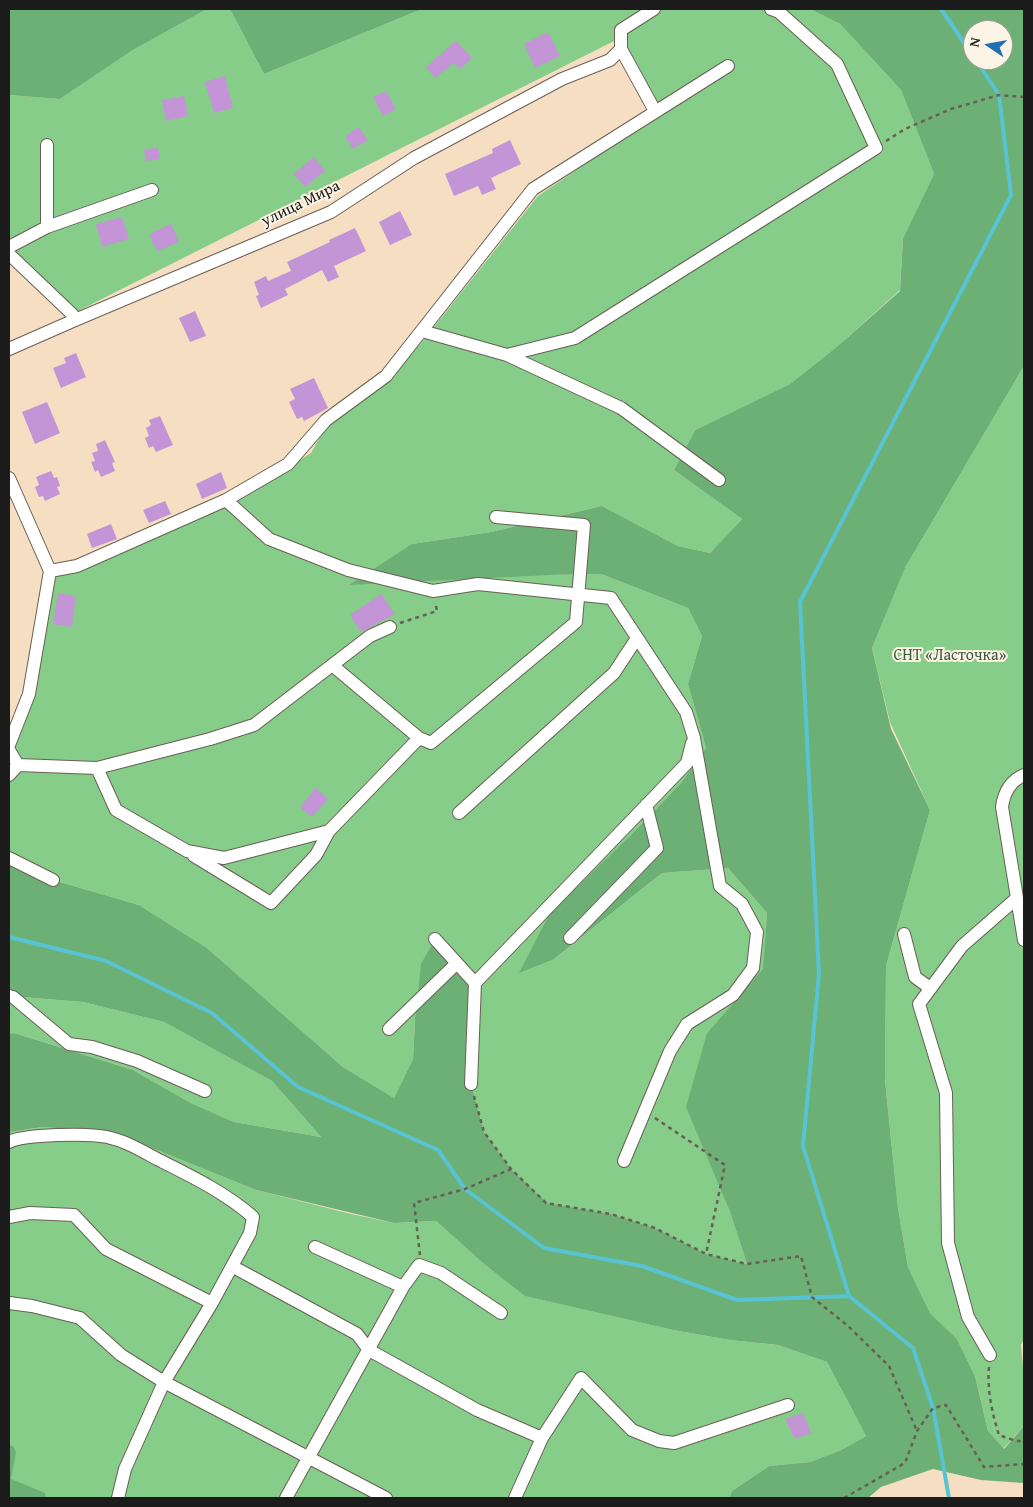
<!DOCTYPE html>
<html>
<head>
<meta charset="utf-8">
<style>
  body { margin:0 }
  #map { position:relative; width:1033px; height:1507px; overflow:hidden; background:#f6dec3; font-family:"Gentium Book Plus",serif }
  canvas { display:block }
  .frame { position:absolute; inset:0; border:10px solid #1c1c1c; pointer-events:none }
  .north { position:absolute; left:963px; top:20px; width:50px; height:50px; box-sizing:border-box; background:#fcf5e5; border:1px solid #a29e95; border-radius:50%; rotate:282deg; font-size:14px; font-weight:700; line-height:20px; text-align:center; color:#1c1c1c }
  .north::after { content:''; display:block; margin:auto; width:18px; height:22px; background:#1f6fb2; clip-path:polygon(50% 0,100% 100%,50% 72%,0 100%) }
</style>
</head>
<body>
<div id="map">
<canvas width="1033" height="1507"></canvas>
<div class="frame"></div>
<div class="north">N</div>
</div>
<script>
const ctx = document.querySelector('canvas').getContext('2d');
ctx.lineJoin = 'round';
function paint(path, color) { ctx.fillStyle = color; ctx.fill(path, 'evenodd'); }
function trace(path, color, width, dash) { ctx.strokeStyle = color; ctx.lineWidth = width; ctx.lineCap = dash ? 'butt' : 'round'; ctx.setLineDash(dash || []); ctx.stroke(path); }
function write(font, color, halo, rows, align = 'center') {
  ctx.font = font + ' "Gentium Book Plus",serif'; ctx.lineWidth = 4; ctx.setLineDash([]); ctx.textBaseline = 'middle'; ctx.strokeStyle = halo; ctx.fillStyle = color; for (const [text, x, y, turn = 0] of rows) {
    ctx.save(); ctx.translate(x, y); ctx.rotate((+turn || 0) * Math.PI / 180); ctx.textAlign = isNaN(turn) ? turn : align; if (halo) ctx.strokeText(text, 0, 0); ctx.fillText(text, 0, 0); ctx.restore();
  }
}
paint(new Path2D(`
  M 207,9 L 230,9 L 264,74 L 422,9 L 810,9 L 840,24 L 901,90 L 934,174 L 903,238 L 900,290 L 839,345 L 790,384 L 695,430 L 674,470 L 742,519 L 710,553 L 678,546 L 602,506 L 491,532 L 412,544 L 550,575 L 601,574 L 688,608 L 702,636 L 688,684 L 706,748 L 681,783 L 629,837 L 554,959 L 662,873 L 728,868 L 767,913 L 764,969 L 707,1033 L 729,1209 L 747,1264 L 706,1254 L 655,1228 L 611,1214 L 546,1203 L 511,1169 L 484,1132 L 471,1084 L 415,1021 L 413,1059 L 394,1098 L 343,1067 L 207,948 L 139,905 L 53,880 L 9,858 L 9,749 L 55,575 L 226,507 L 311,453 L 327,425 L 390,378 L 422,342 L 538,196 L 661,113 L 618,39 L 76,312 L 9,251 L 9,95 L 60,99 L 133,50 Z
  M 1024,366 L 1024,1339 L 1021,1345 L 1024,1377 L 1024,1426 L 1003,1449 L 988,1431 L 975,1376 L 957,1339 L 930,1313 L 908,1267 L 898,1208 L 885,1079 L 886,966 L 930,810 L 890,722 L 872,648 L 906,566 Z
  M 9,996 L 83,1002 L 164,1022 L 272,1081 L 321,1137 L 234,1122 L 191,1103 L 133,1070 L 14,1033 L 9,1034 Z
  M 42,1127 L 112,1132 L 256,1190 L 351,1214 L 394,1223 L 436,1221 L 484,1264 L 526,1296 L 673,1330 L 730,1340 L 778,1345 L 827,1362 L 866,1436 L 841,1450 L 810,1462 L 769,1466 L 732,1491 L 729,1498 L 9,1498 L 9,1132 Z`), '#85cd89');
paint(new Path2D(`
  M 9,9 L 207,9 L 133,50 L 60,99 L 9,95 Z
  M 230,9 L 422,9 L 264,74 Z
  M 810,9 L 1024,9 L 1024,366 L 906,566 L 872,648 L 891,729 L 930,810 L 886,966 L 885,1080 L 898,1208 L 908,1267 L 930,1313 L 957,1339 L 975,1376 L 988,1431 L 1004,1449 L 1024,1426 L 1024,1483 L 981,1480 L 933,1469 L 881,1487 L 868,1498 L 729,1498 L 732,1491 L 769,1466 L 810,1462 L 841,1450 L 866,1436 L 827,1362 L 778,1345 L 730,1340 L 673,1330 L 525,1296 L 484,1264 L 436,1221 L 394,1223 L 256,1190 L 112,1132 L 42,1127 L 9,1132 L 9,1034 L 14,1033 L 133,1070 L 191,1103 L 234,1122 L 321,1137 L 272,1081 L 164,1022 L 83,1002 L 9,996 L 9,858 L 53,880 L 139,905 L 207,948 L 343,1067 L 394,1098 L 413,1059 L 415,1021 L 421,964 L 435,939 L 475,983 L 471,1084 L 484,1132 L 511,1169 L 547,1203 L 611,1214 L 655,1228 L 706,1254 L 747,1264 L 729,1209 L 686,1107 L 707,1033 L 763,969 L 767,913 L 728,868 L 662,873 L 554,959 L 519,973 L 550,913 L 629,837 L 681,783 L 706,748 L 688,684 L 702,636 L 688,608 L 601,574 L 550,575 L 349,585 L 412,544 L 491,532 L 602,506 L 678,546 L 710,553 L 742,519 L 674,470 L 695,430 L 790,384 L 839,345 L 900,291 L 903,238 L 934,174 L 901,90 L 840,24 ZM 973,30 L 1003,30 L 1003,60 L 973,60 Z
  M 9,1445 L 13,1446 L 16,1452 L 11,1479 L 45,1493 L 46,1498 L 9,1498 Z`), '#6cb075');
trace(new Path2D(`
  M 941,9 L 973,56
  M 9,937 L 106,961 L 212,1013 L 298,1087 L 438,1150 L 465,1189 L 544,1248 L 642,1266 L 737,1300 L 849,1296
  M 949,1498 L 933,1408 L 913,1348 L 849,1296 L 803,1146 L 819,974 L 800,602 L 1011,195 L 999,95 L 976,60`), '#58c3d2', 4);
paint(new Path2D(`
  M 548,32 L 560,56 L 535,68 L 524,44 Z
  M 456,41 L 472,58 L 460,69 L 454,63 L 435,78 L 426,67 Z
  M 225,76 L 233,108 L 214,113 L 205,82 Z
  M 386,91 L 396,109 L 383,116 L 373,97 Z
  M 184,96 L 188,116 L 166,121 L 162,100 Z
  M 359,127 L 368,140 L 353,149 L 345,136 Z
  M 510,140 L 521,164 L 491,178 L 496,189 L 482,195 L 478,186 L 454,196 L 445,174 L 493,153 L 492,149 Z
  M 158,147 L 160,159 L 146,161 L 144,150 Z
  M 314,157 L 325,171 L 305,187 L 294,174 Z
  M 400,211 L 412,235 L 390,245 L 379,222 Z
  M 122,217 L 129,239 L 102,247 L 96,224 Z
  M 171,224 L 179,242 L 157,251 L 149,234 Z
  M 355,228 L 366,251 L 334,266 L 339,277 L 328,282 L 322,270 L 285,289 L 288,295 L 261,308 L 256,296 L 259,295 L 254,282 L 266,276 L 268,281 L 291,271 L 287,262 L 330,242 L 329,240 Z
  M 195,311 L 206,336 L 190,342 L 179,318 Z
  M 76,353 L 86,377 L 61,388 L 53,368 L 66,363 L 64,358 Z
  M 314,378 L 328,408 L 304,421 L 302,417 L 297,419 L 289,402 L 295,399 L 290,389 Z
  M 47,402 L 60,433 L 35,444 L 22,412 Z
  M 160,416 L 173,445 L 156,452 L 153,446 L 149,448 L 145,438 L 149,436 L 146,428 L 151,425 L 149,420 Z
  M 105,440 L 115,462 L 112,463 L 115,471 L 101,477 L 98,470 L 95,472 L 91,462 L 95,461 L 92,453 L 98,451 L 96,444 Z
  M 51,471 L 54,478 L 57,477 L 60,486 L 57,487 L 60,494 L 45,501 L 43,496 L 39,497 L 35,487 L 39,485 L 36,477 Z
  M 221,472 L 227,488 L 202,499 L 196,484 Z
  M 165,501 L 171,514 L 149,523 L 143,510 Z
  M 111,524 L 117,539 L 92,548 L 87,534 Z
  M 58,593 L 76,596 L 72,627 L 53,624 Z
  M 381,594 L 395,614 L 361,632 L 350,615 Z
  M 316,788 L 328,799 L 312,817 L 300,807 Z
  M 803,1413 L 811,1433 L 795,1439 L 785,1419 Z`), '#c395d6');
const minor = new Path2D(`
  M 654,9 L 621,30 L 621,49 L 655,111
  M 47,227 L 47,145
  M 9,247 L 47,227 L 152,190
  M 9,254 L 72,314 L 75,320
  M 422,331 L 507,355 L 575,338 L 876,148 L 837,64 L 779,12 L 771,9
  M 9,349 L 75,320 L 331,212 L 414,158 L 562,79 L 610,60 L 621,49
  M 507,355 L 621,408 L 719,480
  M 9,478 L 50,571
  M 226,500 L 269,539 L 348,570 L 433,591 L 478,584 L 611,598 L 686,712 L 694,738 L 720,886 L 742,904 L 757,932 L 753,968 L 733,995 L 687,1024 L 670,1051 L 624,1161
  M 332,665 L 419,738
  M 9,745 L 29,694 L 50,571 L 77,566 L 226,500 L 288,464 L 326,420 L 386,376 L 533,189 L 728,66
  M 9,750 L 18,765 L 97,768 L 210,739 L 254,725 L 370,636 L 390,627
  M 97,768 L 116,810 L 187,851 L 224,858 L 329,831 L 419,738 L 431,743 L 576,622 L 584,525 L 496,517
  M 9,775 L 18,765
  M 1024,775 C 1010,781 1004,792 1002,807 L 1024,940
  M 459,813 L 614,673 L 637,638
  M 194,856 L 271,903 L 316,855 L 329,831
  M 9,858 L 53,880
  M 904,934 L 915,977 L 930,988
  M 570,938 L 657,848 L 646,805
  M 435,939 L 475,983
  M 9,996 L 13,997 L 69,1044 L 92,1047 L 137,1061 L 205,1091
  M 389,1029 L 457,963
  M 471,1084 L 475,983 L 687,763 L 692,743
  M 9,1142 C 24,1134 89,1133 107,1137 C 126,1141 142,1151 159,1160 C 191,1176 226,1193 253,1217 L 250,1233 L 212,1303 L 164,1382 L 125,1469 L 118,1498
  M 9,1217 L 30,1213 L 74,1215 L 106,1249 L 212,1303
  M 315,1247 L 403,1287
  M 239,1270 L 357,1334 L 369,1350 L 477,1410 L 542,1438
  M 9,1303 L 32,1306 L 80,1318 L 121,1355 L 164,1382 L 386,1498
  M 990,1355 L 968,1317 L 948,1243 L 946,1093 L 919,1004 L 962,946 L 1017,898
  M 286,1498 L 403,1287 L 419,1265 L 441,1273 L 501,1313
  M 515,1498 L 542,1438 L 581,1378 L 632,1430 L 659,1441 L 674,1443 L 788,1405`);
trace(minor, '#686056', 14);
trace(new Path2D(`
  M 886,141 L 905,129 L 951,109 L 999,95 L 1024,97
  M 400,623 L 437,611 L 435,602
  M 474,1096 L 484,1132 L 511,1169 L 546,1203 L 611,1214 L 655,1228 L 706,1254 L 747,1264 L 801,1256 L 812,1297 L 848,1326 L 889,1366 L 917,1431
  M 655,1118 L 725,1165 L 706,1254
  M 420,1255 L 414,1203 L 465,1189 L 511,1169
  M 989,1367 C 987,1390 992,1413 999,1435 L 1016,1441 L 1024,1441
  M 844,1498 L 905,1463 L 917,1431 L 933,1408 L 946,1405 L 984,1467 L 1024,1464`), '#686056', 2.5, [4, 4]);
trace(minor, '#fff', 12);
write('16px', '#1c1c1c', '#fcf5e5', [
  ["улица Мира",301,204,-26]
]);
write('16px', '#415a42', '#fcf5e5', [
  ["СНТ «Ласточка»",950,656]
]);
</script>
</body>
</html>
